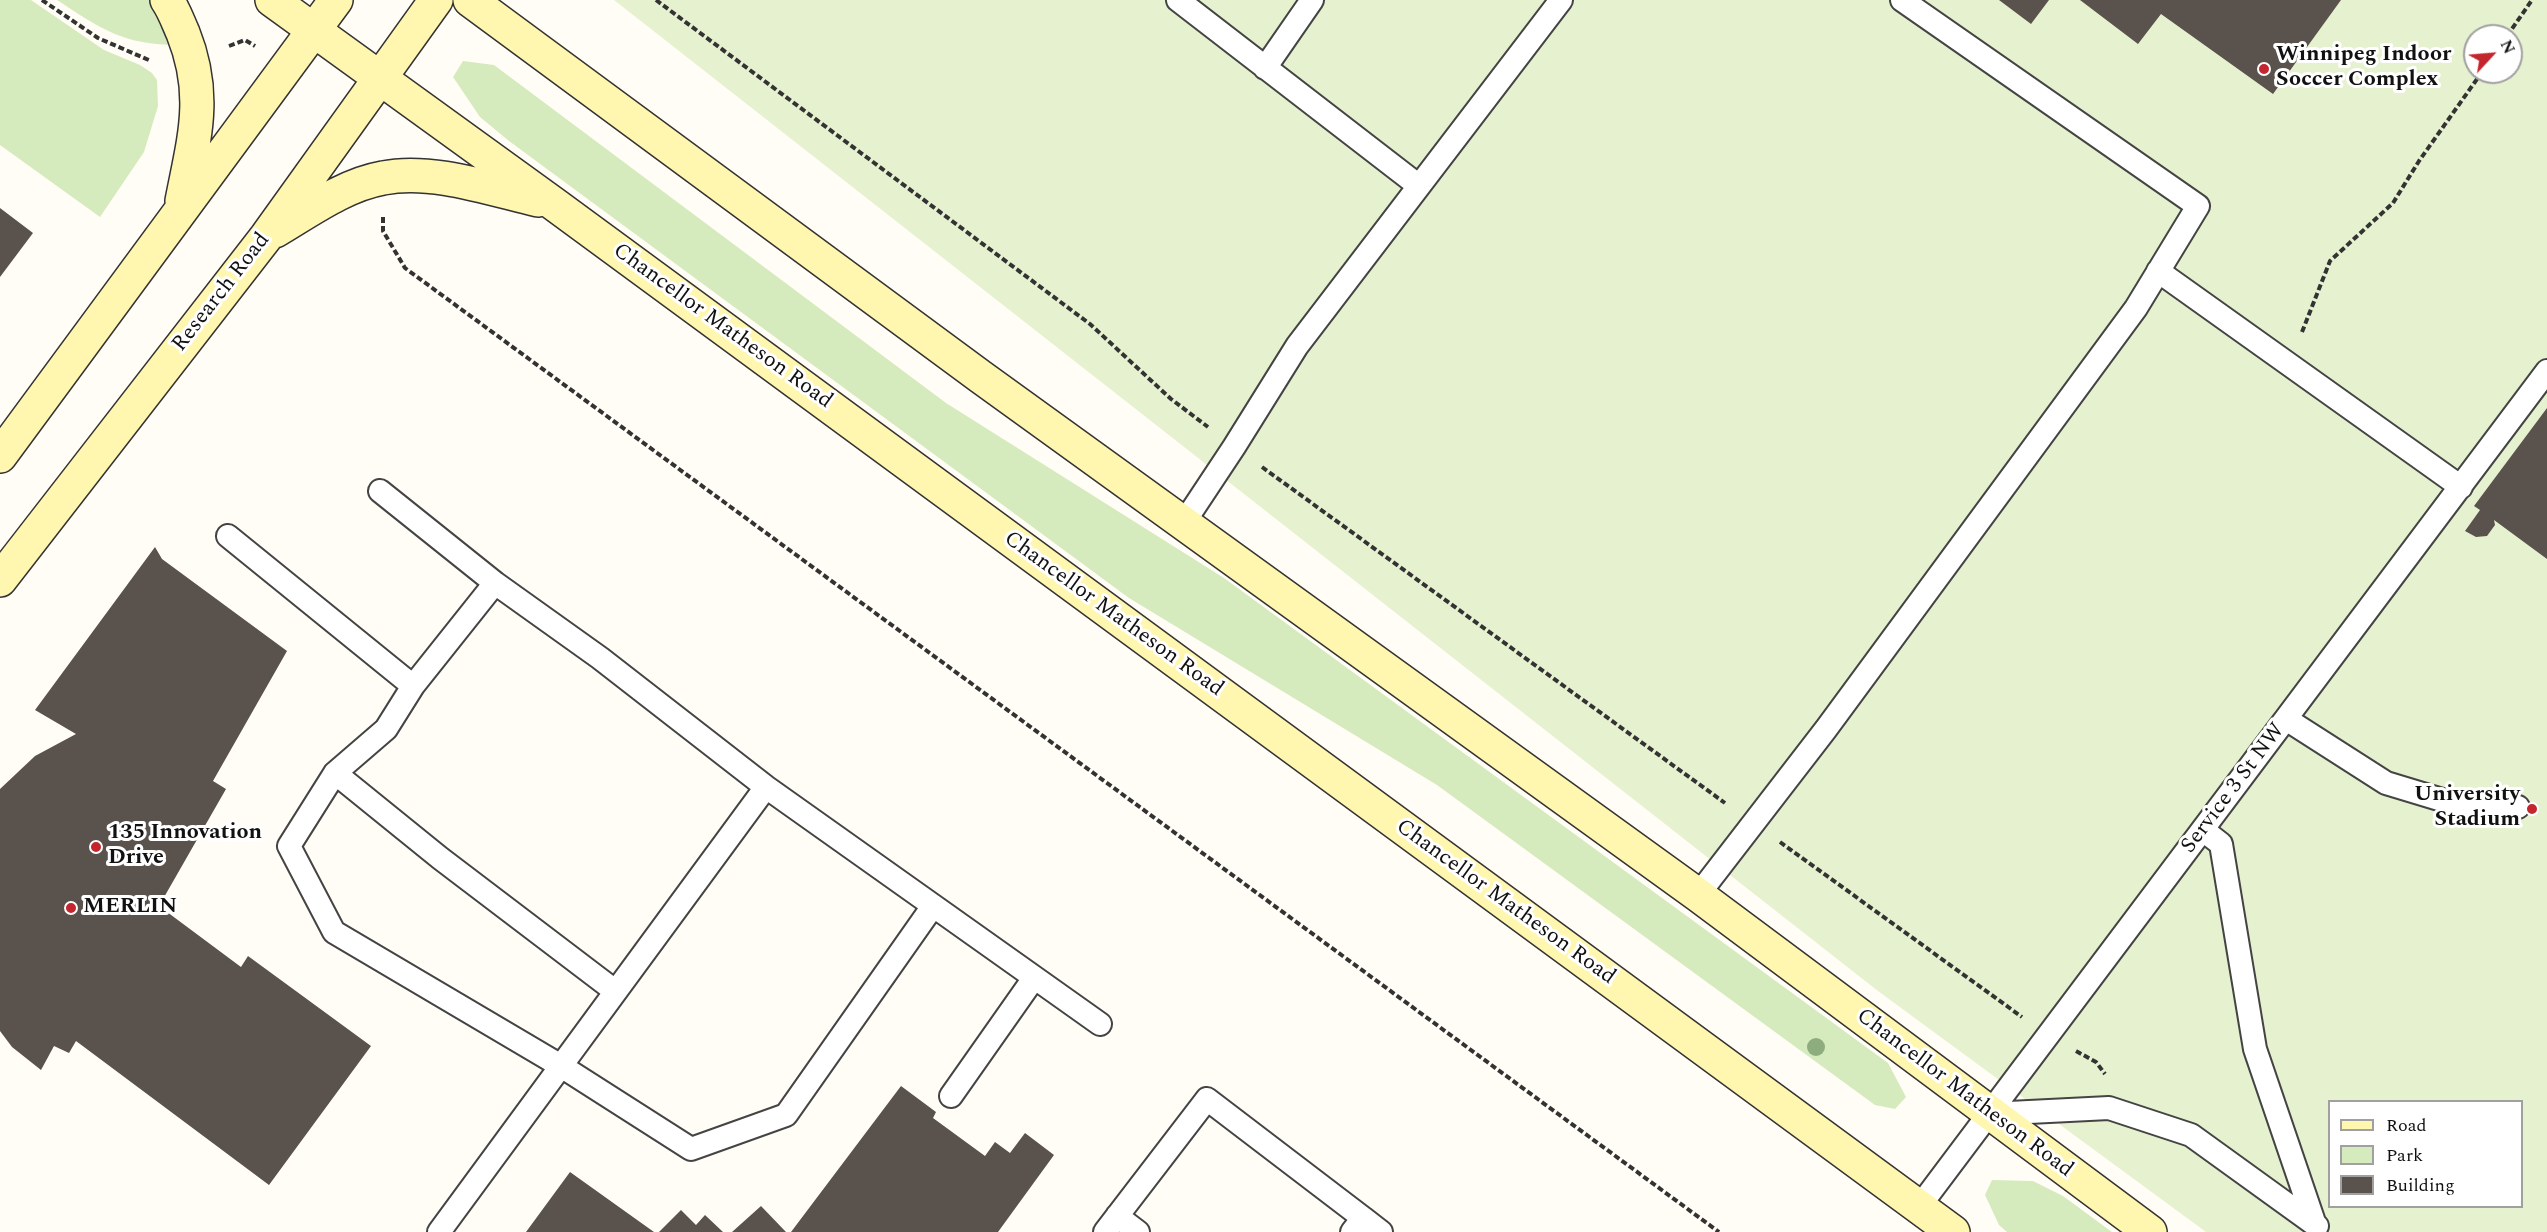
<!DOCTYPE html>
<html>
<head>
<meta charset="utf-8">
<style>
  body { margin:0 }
  #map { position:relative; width:2547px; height:1232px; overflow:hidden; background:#fffdf5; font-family:Spectral,serif }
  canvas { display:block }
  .legend { position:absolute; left:2328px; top:1100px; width:195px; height:108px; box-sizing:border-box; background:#fff; border:2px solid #a0a0a0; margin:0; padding:8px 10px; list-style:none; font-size:18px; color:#111 }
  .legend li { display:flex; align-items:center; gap:12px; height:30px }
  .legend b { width:30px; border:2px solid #a0a0a0 }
  .north { position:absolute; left:2463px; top:24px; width:60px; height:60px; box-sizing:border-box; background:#fff; border:2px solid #a0a0a0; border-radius:50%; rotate:64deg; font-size:16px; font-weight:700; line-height:24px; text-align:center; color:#111 }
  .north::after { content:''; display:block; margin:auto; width:21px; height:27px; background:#c4262e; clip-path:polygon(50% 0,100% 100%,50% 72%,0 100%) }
</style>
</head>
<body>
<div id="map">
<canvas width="2547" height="1232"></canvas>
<ul class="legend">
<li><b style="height:8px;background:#fff6b0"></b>Road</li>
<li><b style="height:16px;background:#d5ebbd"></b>Park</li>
<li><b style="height:16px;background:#5a524d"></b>Building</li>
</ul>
<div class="north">N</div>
</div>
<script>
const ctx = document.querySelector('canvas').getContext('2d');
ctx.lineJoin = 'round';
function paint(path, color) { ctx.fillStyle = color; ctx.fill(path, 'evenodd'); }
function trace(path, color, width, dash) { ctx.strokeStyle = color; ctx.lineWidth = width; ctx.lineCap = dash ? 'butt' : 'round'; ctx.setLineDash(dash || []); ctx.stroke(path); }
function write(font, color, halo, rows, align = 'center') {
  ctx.font = font + ' Spectral,serif'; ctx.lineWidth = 6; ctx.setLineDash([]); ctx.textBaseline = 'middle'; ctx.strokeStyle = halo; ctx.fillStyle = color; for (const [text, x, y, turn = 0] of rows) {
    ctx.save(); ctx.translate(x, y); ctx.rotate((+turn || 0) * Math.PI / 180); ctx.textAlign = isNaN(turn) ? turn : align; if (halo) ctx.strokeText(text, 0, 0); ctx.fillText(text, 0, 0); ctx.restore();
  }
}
paint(new Path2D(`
  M 0,0 L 31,0 L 104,50 L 140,65 L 152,73 L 157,80 L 158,106 L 144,152 L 100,217 L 0,145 Z
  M 57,0 L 155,0 L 178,45 C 124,45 101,29 57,0 Z
  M 463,61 L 494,65 L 946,403 L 1224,578 L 1888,1063 L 1906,1097 L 1895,1109 L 1875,1105 L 1437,785 L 1129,598 L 509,141 L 480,117 L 453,77 Z
  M 1992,1180 L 2033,1181 L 2063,1196 L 2112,1232 L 2007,1232 L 1999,1225 L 1985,1195 Z`), '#d5ebbd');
paint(new Path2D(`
  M 614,0 L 2547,0 L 2547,1232 L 2206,1232 L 1878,991 ZM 2475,36 L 2511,36 L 2511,72 L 2475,72 ZM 2330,1102 L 2522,1102 L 2522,1206 L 2330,1206 Z`), '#e6f2cf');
paint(new Path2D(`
  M 1999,0 L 2049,0 L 2031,24 Z
  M 2080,0 L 2341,0 L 2273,94 L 2161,14 L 2138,44 Z
  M 0,208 L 33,233 L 0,277 Z
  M 2547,408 L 2547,559 L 2494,520 L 2495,525 L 2487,536 L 2476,537 L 2465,531 L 2480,510 L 2474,506 Z
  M 155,547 L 162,559 L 287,651 L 213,781 L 226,789 L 159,906 L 241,967 L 248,956 L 371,1046 L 269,1185 L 76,1041 L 69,1053 L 54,1046 L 41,1070 L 12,1047 L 0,1031 L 0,789 L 35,756 L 76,734 L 35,710 Z
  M 901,1086 L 936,1112 L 933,1118 L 985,1156 L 995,1142 L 1010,1153 L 1025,1133 L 1054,1155 L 998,1232 L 791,1232 Z
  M 570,1172 L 654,1232 L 526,1232 Z
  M 761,1206 L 786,1232 L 732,1232 Z
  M 681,1210 L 696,1225 L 705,1215 L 723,1232 L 659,1232 Z`), '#5a524d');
const lane = new Path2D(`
  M 1178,0 L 1419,186
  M 1265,68 L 1312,0
  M 2158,271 L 2461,487
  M 380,491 L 495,583
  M 1183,524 L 1234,447 L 1297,346 L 1561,0
  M 228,536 L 413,686
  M 2286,719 L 2386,783 L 2462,806 L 2518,807
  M 335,773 L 386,729 L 413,686 L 495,583 L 600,658 L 766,787 L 1100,1024
  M 2203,830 L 2221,844 L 2255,1049 L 2315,1225
  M 1698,895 L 1826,729 L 2136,308 L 2198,206 L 1902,0
  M 615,991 L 440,858 L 335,773 L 289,846 L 334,932 L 561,1066 L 691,1149 L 786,1115 L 933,906
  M 951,1096 L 1034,978
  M 1989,1114 L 2109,1108 L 2191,1135 L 2317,1226
  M 1919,1207 L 2547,371
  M 1117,1216 L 1138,1232
  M 439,1232 L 766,787
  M 1105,1232 L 1207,1099 L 1363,1218
  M 1352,1232 L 1363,1218 L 1381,1232`);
const secondary = new Path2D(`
  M 167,0 C 174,10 178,22 183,33 C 208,95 194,139 182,201
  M 272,0 L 554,204 L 1953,1232
  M 470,0 L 981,377 L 1698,895 L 2150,1232
  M 275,231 C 309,211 344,185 383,178 C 431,168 491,189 538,200
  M 0,456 L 336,0
  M 0,580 L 266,237 L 436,0`);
trace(lane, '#444', 26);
trace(secondary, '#333', 36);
trace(new Path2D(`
  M 42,0 L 98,38 L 151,61
  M 656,0 L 1090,324 L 1171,399 L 1208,427
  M 2507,36 L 2532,0
  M 229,46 L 245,40 L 255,46
  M 383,217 L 383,231 L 405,268 L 1719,1232
  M 2302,332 L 2330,261 L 2393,203 L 2419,161 L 2482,72
  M 1262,467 L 1725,803
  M 1780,842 L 2022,1017
  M 2076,1051 L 2096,1062 L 2105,1074`), '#333', 4, [6, 3]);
trace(lane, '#fff', 22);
trace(secondary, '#fff6b0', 33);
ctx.fillStyle = '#8dad7f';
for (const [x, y] of [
  [1816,1047]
]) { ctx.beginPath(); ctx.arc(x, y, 9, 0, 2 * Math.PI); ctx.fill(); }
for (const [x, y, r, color] of [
  [2264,69,6,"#c4262e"],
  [2532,809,6,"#c4262e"],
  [96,847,6,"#c4262e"],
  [71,908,6,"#c4262e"]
]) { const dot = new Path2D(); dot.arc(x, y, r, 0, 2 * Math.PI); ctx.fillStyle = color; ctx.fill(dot); trace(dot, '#fff', 2); }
write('bold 22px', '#111', '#fff', [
  ["Winnipeg Indoor",2276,56],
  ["Soccer Complex",2276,81],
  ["University",2520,796,"right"],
  ["Stadium",2520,821,"right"],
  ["135 Innovation",108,834],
  ["Drive",108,859],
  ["MERLIN",83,908]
], 'left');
write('22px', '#111', '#fff', [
  ["Research Road",222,293,-52],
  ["Chancellor Matheson Road",722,327,36],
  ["Chancellor Matheson Road",1113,615,36],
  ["Service 3 St NW",2234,789,-53],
  ["Chancellor Matheson Road",1505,903,36],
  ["Chancellor Matheson Road",1964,1094,37]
]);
</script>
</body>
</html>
